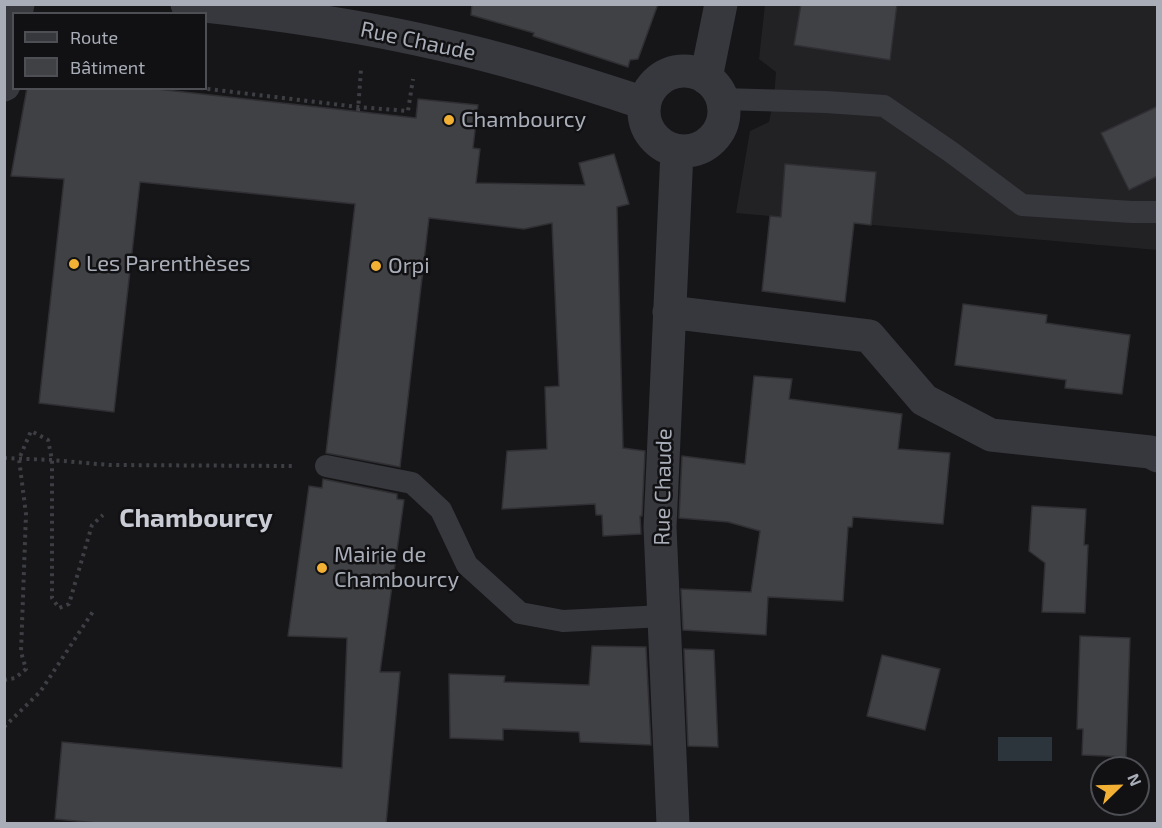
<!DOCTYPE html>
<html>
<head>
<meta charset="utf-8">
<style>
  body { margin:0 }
  #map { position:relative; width:1162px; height:828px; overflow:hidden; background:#161618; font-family:"Exo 2",sans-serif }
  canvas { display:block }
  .frame { position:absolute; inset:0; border:6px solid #a8adb8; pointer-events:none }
  .legend { position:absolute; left:12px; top:12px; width:195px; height:78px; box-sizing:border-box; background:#111113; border:2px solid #4d4f55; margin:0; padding:8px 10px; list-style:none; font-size:18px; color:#a8adb8 }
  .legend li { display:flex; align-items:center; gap:12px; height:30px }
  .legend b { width:30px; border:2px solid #4d4f55 }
  .north { position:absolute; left:1090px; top:756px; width:60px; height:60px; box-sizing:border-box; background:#111113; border:2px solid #4d4f55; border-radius:50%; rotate:67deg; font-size:16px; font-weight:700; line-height:24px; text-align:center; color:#a8adb8 }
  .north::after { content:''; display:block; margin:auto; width:21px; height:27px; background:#f2b134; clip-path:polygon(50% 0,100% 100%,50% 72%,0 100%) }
</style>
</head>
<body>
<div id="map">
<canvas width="1162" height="828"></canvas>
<div class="frame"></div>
<ul class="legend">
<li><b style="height:8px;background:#37383d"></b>Route</li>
<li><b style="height:16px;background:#404145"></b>Bâtiment</li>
</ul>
<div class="north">N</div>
</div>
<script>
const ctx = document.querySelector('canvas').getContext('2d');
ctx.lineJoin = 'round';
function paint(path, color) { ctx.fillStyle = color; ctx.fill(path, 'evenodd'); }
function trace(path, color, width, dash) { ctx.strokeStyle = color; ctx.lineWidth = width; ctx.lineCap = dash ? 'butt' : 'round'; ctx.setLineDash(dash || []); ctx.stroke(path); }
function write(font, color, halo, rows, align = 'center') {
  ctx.font = font + ' "Exo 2",sans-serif'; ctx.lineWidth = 5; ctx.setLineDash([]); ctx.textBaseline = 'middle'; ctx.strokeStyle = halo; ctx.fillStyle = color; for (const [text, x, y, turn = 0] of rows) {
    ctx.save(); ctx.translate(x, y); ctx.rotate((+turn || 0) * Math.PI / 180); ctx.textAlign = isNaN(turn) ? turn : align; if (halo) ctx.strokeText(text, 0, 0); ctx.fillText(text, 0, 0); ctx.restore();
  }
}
paint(new Path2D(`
  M 765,5 L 1157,5 L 1157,250 L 736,213 L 750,131 L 769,122 L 774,99 L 776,72 L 759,59 Z`), '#222225');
paint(new Path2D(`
  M 998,737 L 1052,737 L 1052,761 L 998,761 Z`), '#2c353c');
const building = new Path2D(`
  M 472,4 L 658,4 L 638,59 L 630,60 L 628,67 L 533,36 L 534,33 L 471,15 Z
  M 801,4 L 897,4 L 890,60 L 794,45 Z
  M 27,88 L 148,88 L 416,118 L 418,99 L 478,105 L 473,148 L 480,149 L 476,183 L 585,185 L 579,163 L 614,154 L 629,204 L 617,207 L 623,448 L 645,451 L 642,516 L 640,516 L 641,534 L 603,536 L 602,515 L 596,515 L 595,504 L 502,509 L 507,451 L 547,449 L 545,387 L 559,386 L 552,223 L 524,229 L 429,218 L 400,467 L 326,453 L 355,204 L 140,182 L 114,412 L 39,403 L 64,179 L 11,176 Z
  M 1158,106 L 1158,176 L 1129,190 L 1101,133 Z
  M 785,164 L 876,172 L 871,225 L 854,223 L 845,302 L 762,291 L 770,216 L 781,217 Z
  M 963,304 L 1047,315 L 1046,323 L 1130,335 L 1122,394 L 1065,388 L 1066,380 L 955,365 Z
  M 754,376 L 792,379 L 789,399 L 902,414 L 898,449 L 950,453 L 943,524 L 853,517 L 852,527 L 848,527 L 843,601 L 768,597 L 766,635 L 683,630 L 681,589 L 751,592 L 760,531 L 728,522 L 679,518 L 682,456 L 745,464 Z
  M 323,479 L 397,494 L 397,499 L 404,500 L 380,672 L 400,672 L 386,824 L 108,824 L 55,819 L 62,742 L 342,768 L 347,638 L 288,636 L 309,486 L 322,488 Z
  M 1032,506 L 1086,509 L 1084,545 L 1088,545 L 1085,613 L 1042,612 L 1045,563 L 1029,551 Z
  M 1080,636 L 1130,638 L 1126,757 L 1082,755 L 1083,729 L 1077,729 Z
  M 592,646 L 646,647 L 651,745 L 580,742 L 579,732 L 503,729 L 503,740 L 450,738 L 449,674 L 505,676 L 504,682 L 589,685 Z
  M 684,649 L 714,650 L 718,747 L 688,746 Z
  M 882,655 L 940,669 L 925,730 L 867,716 Z`);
paint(building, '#404145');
trace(building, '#303034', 1.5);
trace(new Path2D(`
  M 200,88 L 358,107 L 408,111 L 413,79
  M 169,90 L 169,88
  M 358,111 L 361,69
  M 4,458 L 52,460 L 109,465 L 292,466
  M 4,680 L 15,678 L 26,669 L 21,652 L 26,514 L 19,459 L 31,431 L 48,440 L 52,460 L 52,598 L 59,608 L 69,604 L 92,525 L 103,515
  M 4,727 L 40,692 L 94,610`), '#3d3f44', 4, [3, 4.5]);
trace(new Path2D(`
  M 722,99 L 826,102 L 884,106 L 951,152 L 1022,205 L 1132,212 L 1158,212
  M 326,466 L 412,483 L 441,510 L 467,565 L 520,613 L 563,621 L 664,616`), '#37383d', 22);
trace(new Path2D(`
  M 187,4 C 273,13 359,25 443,45 C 511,60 578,81 644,103
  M 16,14 L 18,4
  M644 111a40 40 0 1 1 80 0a40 40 0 1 1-80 0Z
  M 706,78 L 721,4
  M 4,85 L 14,31
  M 669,312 L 869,336 L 924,400 L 991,435 L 1150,452 L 1158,456
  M 673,824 L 660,527 L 677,151`), '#37383d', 33);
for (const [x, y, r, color] of [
  [449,120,6,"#f2b134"],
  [74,264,6,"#f2b134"],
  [376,266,6,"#f2b134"],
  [322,568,6,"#f2b134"]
]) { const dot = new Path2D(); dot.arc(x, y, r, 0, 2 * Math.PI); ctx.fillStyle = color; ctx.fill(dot); trace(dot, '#111113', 2); }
write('22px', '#a8adb8', '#111113', [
  ["Rue Chaude",418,41,12],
  ["Rue Chaude",663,487,-89]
]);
write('22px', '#a8adb8', '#111113', [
  ["Chambourcy",461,120],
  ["Les Parenthèses",86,264],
  ["Orpi",388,266],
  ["Mairie de",334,555],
  ["Chambourcy",334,580]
], 'left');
write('bold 26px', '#c9ccd4', '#111113', [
  ["Chambourcy",196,518]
]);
</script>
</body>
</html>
